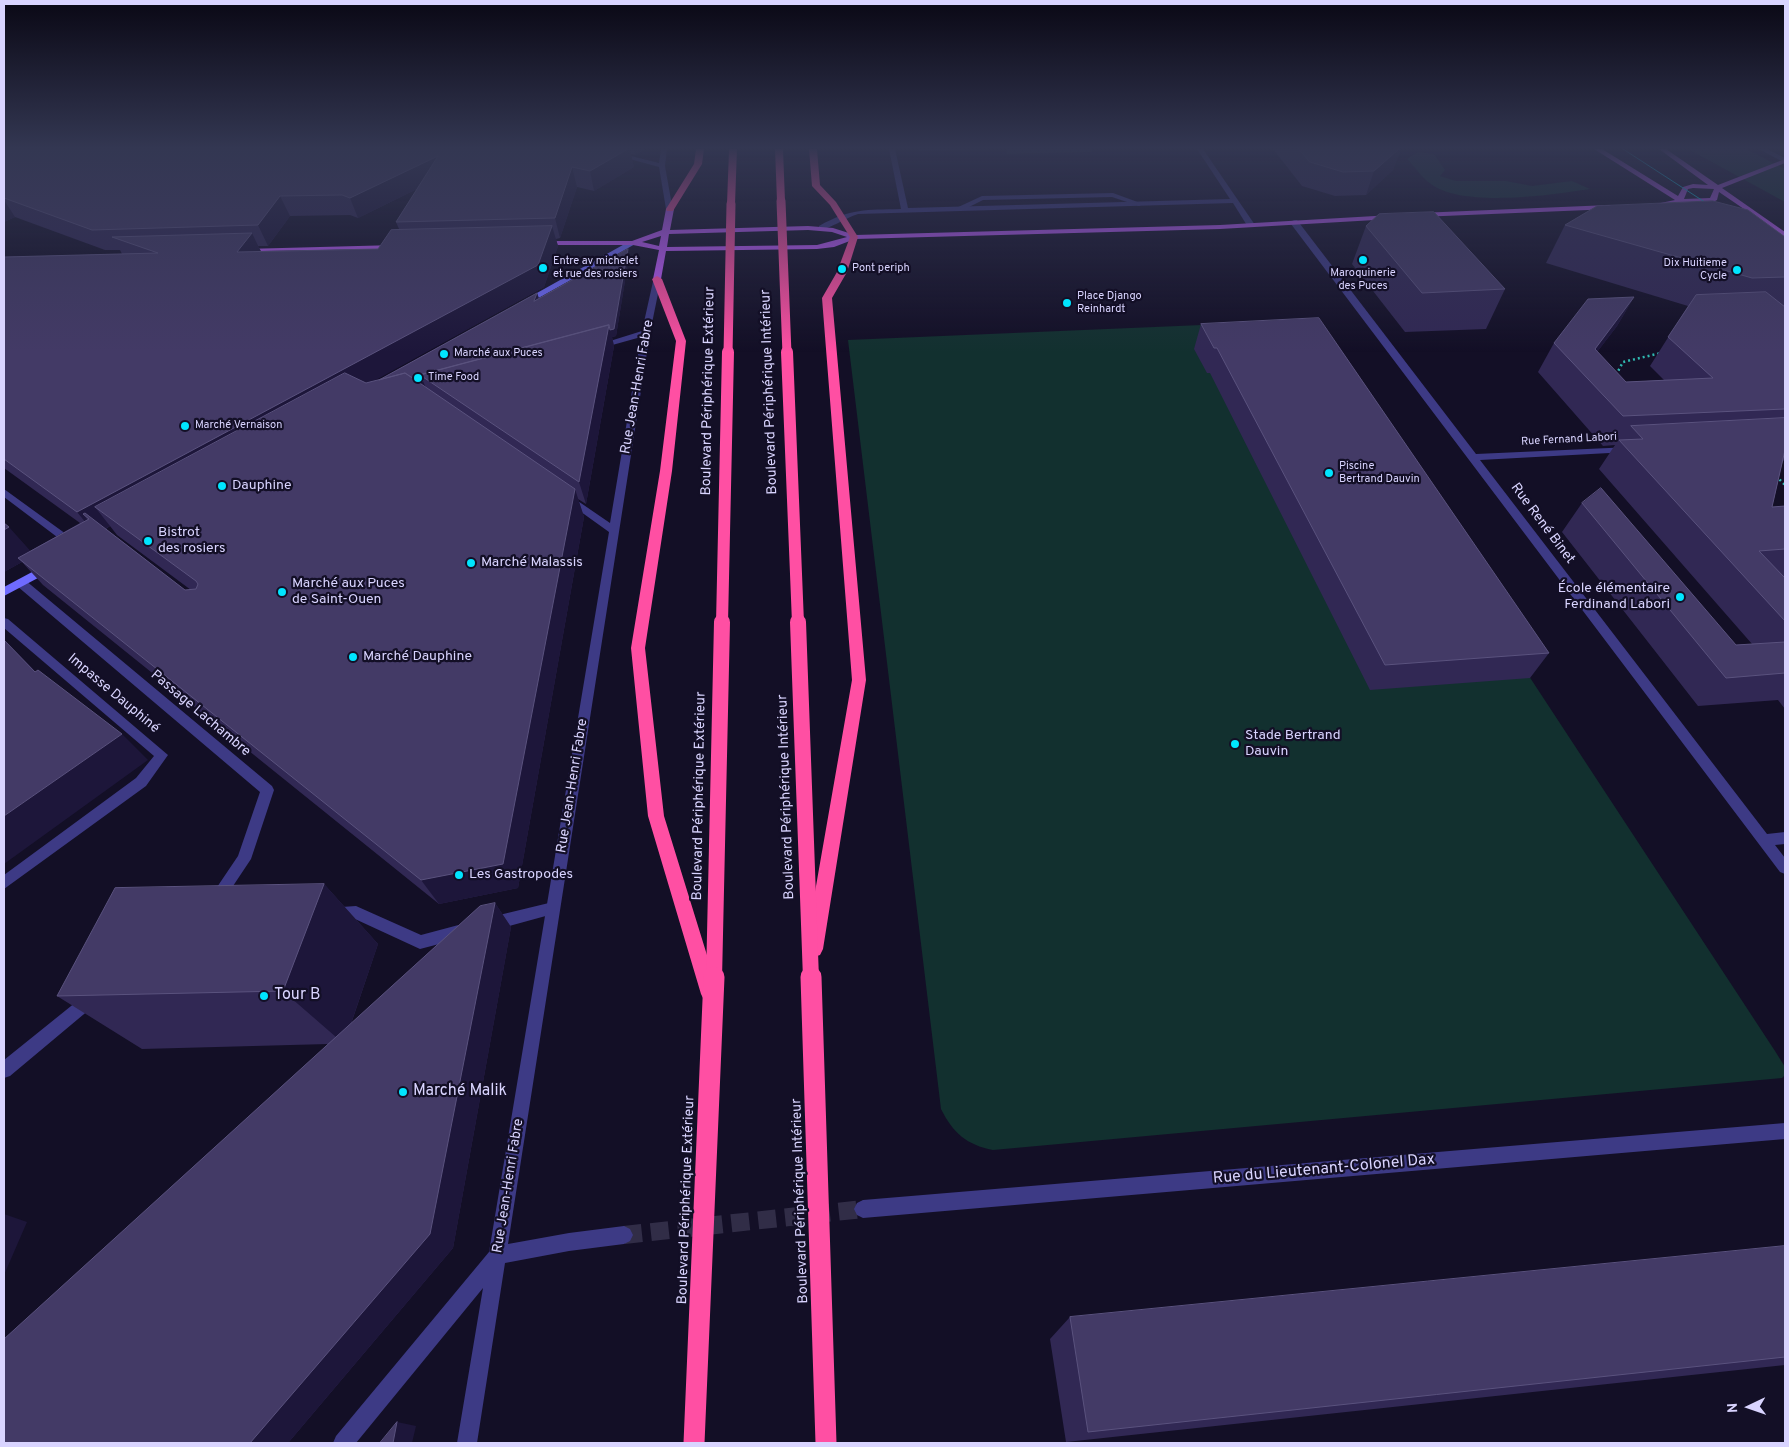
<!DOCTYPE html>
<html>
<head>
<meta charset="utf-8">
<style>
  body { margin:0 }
  #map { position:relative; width:1789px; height:1447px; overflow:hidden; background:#130f26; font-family:Overpass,sans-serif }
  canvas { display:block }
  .frame { position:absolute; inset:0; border:5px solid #d9d4ff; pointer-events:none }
  .north { position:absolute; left:1724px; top:1382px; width:50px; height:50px; -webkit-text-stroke:4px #130f26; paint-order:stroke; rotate:267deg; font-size:14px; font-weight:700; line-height:20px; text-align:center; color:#d9d4ff }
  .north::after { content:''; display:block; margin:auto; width:18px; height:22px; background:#d9d4ff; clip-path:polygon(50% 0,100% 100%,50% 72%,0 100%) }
</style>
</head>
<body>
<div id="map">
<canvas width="1789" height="1447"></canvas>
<div class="frame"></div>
<div class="north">N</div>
</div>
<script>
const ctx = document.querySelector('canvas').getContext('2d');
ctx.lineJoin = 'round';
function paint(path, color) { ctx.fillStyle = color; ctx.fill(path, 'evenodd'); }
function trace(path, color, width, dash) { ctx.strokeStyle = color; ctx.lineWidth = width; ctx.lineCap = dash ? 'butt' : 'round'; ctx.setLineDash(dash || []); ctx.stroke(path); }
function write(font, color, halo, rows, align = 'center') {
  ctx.font = font + ' Overpass,sans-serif'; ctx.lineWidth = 4.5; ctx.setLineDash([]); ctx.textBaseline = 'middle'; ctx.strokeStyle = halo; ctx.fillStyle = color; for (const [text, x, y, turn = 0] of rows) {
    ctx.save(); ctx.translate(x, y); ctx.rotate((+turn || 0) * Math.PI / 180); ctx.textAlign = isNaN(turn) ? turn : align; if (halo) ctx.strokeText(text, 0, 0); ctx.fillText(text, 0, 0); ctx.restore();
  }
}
paint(new Path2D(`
  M 918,149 L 1091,149 L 1092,152 L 1007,154 L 1006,149 L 919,151 Z
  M 1688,149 L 1746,149 L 1785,169 L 1785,202 Z
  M 1418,152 L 1434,154 L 1445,170 L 1440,176 L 1456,181 L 1506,181 L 1532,186 L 1572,181 L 1590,189 C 1552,195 1462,208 1431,184 C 1422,178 1415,167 1407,159 Z
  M 1296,321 L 1775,1051 L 1785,1067 L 1785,1075 L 1782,1078 L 993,1150 C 967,1145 953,1133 941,1109 L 848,340 Z`), '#12302f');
trace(new Path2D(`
  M 624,1235 L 863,1209`), '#312d47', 18, [18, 9]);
trace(new Path2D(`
  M 1658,354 L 1661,353`), '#2fb8b0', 2, [1, 2.5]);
trace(new Path2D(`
  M 1616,375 L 1623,362 L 1661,353
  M 1776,476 L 1785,485`), '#2fb8b0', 2.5, [2, 3]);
paint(new Path2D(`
  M 1113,193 L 1143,204 L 1139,206 L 1112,197 L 983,200 L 961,211 L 954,209 L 982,196 Z
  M 21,579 L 25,580 L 272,786 L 274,790 L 251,859 L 221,904 L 216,905 L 211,904 L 209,899 L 238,856 L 260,792 L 17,586 L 15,583 L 17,580 Z
  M 4,618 L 8,619 L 168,755 L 146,786 L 4,889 L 4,875 L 136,778 L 154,756 L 4,628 Z
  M 553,902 L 558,903 L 560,908 L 558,913 L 553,914 L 491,931 L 486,929 L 484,924 L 486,919 L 491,917 Z
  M 356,906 L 421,935 L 466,923 L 471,925 L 473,930 L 471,935 L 466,937 L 420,949 L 355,919 L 332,919 L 327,918 L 325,913 L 327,908 Z
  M 91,992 L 96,994 L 99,999 L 96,1004 L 10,1076 L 4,1078 L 4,1060 L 86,994 Z`), '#3d3a85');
paint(new Path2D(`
  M 592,149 L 603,149 L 659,163 L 661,149 L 667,149 L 665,166 L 673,211 L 666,209 L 659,167 Z
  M 889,149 L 895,149 L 908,208 L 1230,199 L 1197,149 L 1203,149 L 1255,225 L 1248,227 L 1233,203 L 858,214 C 848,217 827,230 819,230 L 819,226 C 851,208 866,210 901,209 Z
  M 1759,149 L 1767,149 L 1785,158 L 1785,163 Z
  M 1294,220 L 1297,220 L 1476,454 L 1631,447 L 1633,449 L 1628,452 L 1480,460 L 1767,834 L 1785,832 L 1785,844 L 1775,845 L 1785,858 L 1785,874 L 1780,872 L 1291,224 L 1290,222 Z
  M 654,277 L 661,279 L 650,333 L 508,1244 L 569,1233 L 624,1226 L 630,1229 L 633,1235 L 630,1241 L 624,1244 L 569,1251 L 505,1263 L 477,1443 L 457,1443 L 483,1288 L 356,1443 L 333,1443 L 336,1436 L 489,1252 L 609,532 L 563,499 L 568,496 L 572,497 L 610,523 L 641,337 L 598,349 L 594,346 L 642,331 Z
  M 4,489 L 77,542 L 77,546 L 69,546 L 4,497 Z
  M 1785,1123 L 1785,1139 L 863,1218 L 857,1215 L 854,1209 L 857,1203 L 863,1200 Z`), '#3d3a85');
paint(new Path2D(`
  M 630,241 L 637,243 L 526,305 L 519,303 Z
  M 49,563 L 53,564 L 54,567 L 53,570 L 4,596 L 4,587 Z`), '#6f6bff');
paint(new Path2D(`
  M 1594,149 L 1602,149 L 1678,196 L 1683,187 L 1693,184 L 1708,185 L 1659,149 L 1666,149 L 1718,185 L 1785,159 L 1785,163 L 1722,188 L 1785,232 L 1785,237 L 1719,192 L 1717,200 L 1713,202 L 1688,203 L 1684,205 L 1679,203 L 1656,208 L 1656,204 L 1675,200 ZM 1693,188 L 1714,189 L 1710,198 L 1684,199 L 1688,189 Z
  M 1609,205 L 1613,207 L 1612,209 L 1419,217 L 1415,215 L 1419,213 Z
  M 670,207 L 674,209 L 670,230 L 808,226 L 833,228 L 855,235 L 1220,225 L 1392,215 L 1396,217 L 1392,219 L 1220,229 L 855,239 L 834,247 L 817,249 L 666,251 L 661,279 L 657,281 L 653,279 L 659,250 L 633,245 L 541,245 L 537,243 L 541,241 L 632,241 L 662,230 L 666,209 ZM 808,230 L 832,232 L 847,237 L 817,245 L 667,247 L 669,234 ZM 661,236 L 659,246 L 642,242 Z
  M 396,245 L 400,247 L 399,249 L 244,253 L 240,251 L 244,249 Z`), '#c25bff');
paint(new Path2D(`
  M 696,149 L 704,149 L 702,164 L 673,211 L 667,211 L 666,209 L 694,164 Z
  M 729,149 L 737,149 L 735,204 L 731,207 L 727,204 Z
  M 775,149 L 783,149 L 785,201 L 781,204 L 777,201 Z
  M 809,149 L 817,149 L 820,185 L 836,202 L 858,237 L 847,272 L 832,298 L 866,680 L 823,949 L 820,955 L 814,957 L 808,955 L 805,949 L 852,680 L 822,298 L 837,272 L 850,237 L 830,205 L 812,186 Z
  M 657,276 L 662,279 L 686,341 L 672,471 L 645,648 L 664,816 L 719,994 L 716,1000 L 710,1003 L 704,1000 L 701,994 L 648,816 L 631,648 L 660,471 L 676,341 L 652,279 Z`), '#ff4fa3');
trace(new Path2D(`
  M 1623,149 L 1717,210`), '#00e5ff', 1);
trace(new Path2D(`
  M 781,201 L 787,354
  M 728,354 L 731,204`), '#ff4fa3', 9);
trace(new Path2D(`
  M 787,352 L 798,623
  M 722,623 L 728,352`), '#ff4fa3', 12);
trace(new Path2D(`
  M 798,622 L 811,979
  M 714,979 L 722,622`), '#ff4fa3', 16);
trace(new Path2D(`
  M 811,977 L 826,1443
  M 694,1443 L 714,977`), '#ff4fa3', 21);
paint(new Path2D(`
  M 4,149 L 645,149 L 635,155 L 631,154 L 634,167 L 594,191 L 577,187 L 560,238 L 556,239 L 558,246 L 544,287 L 371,382 L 379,380 L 537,293 L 539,298 L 629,256 L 616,336 L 612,337 L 614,346 L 586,504 L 578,499 L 584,517 L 518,888 L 439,904 L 43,585 L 22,562 L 4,572 L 4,523 L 30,551 L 80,523 L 4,468 L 4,257 L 122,254 L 120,250 L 105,250 L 15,217 L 4,222 ZM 417,189 L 396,222 L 399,229 L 378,249 L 261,251 L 258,246 L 268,246 L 290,216 L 350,215 L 358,218 ZM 110,526 L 117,535 L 191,590 L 185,590 L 106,529 Z
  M 1273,149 L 1401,149 L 1393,170 L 1366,195 L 1335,196 L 1302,186 Z
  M 1565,225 L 1785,237 L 1785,463 L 1783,460 L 1772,507 L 1785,506 L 1785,577 L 1784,577 L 1785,578 L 1785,709 L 1778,700 L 1698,706 L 1562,532 L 1582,503 L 1736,645 L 1752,644 L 1599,469 L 1615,445 L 1603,446 L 1538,372 L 1554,343 L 1634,297 L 1617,326 L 1597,352 L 1626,382 L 1664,380 L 1650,366 L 1688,306 L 1546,263 Z
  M 1366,226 L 1505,289 L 1486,329 L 1405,332 L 1352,264 Z
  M 1201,324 L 1549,653 L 1530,678 L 1370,690 L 1210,373 L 1207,373 L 1194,349 Z
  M 324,884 L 378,944 L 351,1024 L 495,903 L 511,927 L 453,1248 L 288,1443 L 4,1443 L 328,1044 L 142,1049 L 57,996 Z
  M 1785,1246 L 1785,1365 L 1066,1442 L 1050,1339 L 1070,1317 Z`), '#312854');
paint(new Path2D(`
  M 628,149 L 630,149 L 634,167 L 594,191 L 590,171 Z
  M 634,149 L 645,149 L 635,155 Z
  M 1399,149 L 1401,149 L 1393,170 L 1366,195 L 1374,171 Z
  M 438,156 L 445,175 L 358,218 L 350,198 Z
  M 572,167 L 577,187 L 560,238 L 555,218 Z
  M 280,196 L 290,216 L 268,246 L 258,225 Z
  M 4,200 L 15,217 L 4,222 Z
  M 552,226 L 558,246 L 544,287 L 117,523 L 95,507 L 110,526 L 100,532 L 89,519 L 83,514 L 98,533 L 95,534 L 77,512 Z
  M 252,233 L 262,254 L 237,252 Z
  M 628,249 L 629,256 L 616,336 L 612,337 L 614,346 L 586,504 L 579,482 L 609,325 Z
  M 537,293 L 539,300 L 534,301 Z
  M 1634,297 L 1617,326 L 1581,373 L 1595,349 Z
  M 423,381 L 426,388 L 376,394 Z
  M 575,489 L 584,517 L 518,888 L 439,904 L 421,880 Z
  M 9,527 L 34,555 L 18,558 L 22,562 L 4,572 L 4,530 Z
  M 4,639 L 62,699 L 35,672 L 4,640 Z
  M 122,734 L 148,760 L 4,864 L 4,816 Z
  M 324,884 L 378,944 L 344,1044 L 283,991 Z
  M 495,903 L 511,927 L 453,1248 L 288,1443 L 250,1443 Z
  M 4,1214 L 27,1222 L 4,1275 Z
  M 397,1422 L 416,1426 L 412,1443 L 393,1443 Z`), '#1d163a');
const building = new Path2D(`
  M 4,149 L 628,149 L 590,171 L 572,167 L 555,218 L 396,222 L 438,156 L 350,198 L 342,195 L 280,196 L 258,225 L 92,230 L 4,198 Z
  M 1299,149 L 1399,149 L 1374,171 L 1343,172 L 1310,162 Z
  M 1713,201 L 1748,210 L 1785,237 L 1785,277 L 1752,278 L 1565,225 L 1597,206 Z
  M 1434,212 L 1505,289 L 1422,293 L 1366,226 L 1379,214 Z
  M 552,226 L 538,265 L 77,512 L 4,459 L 4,257 L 158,253 L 112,237 L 252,233 L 237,252 L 378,249 L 391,230 Z
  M 628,249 L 614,329 L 610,330 L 609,325 L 420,375 L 423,381 L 419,382 L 405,373 L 379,380 L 537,293 L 534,301 Z
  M 1766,292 L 1785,307 L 1785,409 L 1623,416 L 1554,343 L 1588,299 L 1634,297 L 1595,349 L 1626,382 L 1713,378 L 1668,337 L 1696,295 Z
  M 1319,318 L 1549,653 L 1385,665 L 1217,348 L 1214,348 L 1201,324 Z
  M 609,325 L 579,482 L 420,375 Z
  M 345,373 L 366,383 L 405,373 L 575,489 L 503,864 L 421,880 L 18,558 L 89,519 L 83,514 L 85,513 L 185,590 L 196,589 L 198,584 L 196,581 L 95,507 Z
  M 1785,418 L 1785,450 L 1772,507 L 1785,506 L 1785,549 L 1759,551 L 1785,578 L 1785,621 L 1619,440 L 1643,439 L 1631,426 Z
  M 1601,488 L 1736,645 L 1785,642 L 1785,673 L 1726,678 L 1582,503 Z
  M 4,523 L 9,527 L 4,530 Z
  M 4,640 L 35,672 L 38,670 L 122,734 L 4,816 Z
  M 324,884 L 283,991 L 57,996 L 115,888 Z
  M 495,903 L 430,1234 L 250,1443 L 4,1443 L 4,1339 L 480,906 Z
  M 1785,1246 L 1785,1357 L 1088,1432 L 1070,1317 Z
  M 397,1422 L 393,1443 L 380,1443 Z`);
paint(building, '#433a66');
trace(building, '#5a527e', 1);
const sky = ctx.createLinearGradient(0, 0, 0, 352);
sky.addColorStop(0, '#0a0815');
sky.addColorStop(0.42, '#333752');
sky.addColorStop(1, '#33375200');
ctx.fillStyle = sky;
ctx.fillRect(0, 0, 1789, 352);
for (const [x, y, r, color] of [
  [1363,260,5,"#00e5ff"],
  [543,268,5,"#00e5ff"],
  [842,269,5,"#00e5ff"],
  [1737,270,5,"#00e5ff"],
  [1067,303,5,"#00e5ff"],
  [444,354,5,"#00e5ff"],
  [418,378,5,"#00e5ff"],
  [185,426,5,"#00e5ff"],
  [1329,473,5,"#00e5ff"],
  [222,486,5,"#00e5ff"],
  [148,541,5,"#00e5ff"],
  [471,563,5,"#00e5ff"],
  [282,592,5,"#00e5ff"],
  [1680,597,5,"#00e5ff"],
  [353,657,5,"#00e5ff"],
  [1235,744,5,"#00e5ff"],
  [459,875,5,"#00e5ff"],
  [264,996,5,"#00e5ff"],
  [403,1092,5,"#00e5ff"]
]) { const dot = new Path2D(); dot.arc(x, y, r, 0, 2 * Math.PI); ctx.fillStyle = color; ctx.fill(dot); trace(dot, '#130f26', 2); }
write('11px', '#d9d4ff', '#130f26', [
  ["Entre av michelet",553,262],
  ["et rue des rosiers",553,275],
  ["Dix Huitieme",1727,264,"right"],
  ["Cycle",1727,277,"right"],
  ["Pont periph",852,269],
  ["Maroquinerie",1363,274,"center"],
  ["des Puces",1363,287,"center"],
  ["Place Django",1077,297],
  ["Reinhardt",1077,310],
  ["Marché aux Puces",454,354],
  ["Time Food",428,378],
  ["Marché Vernaison",195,426],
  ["Piscine",1339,467],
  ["Bertrand Dauvin",1339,480]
], 'left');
write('11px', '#d9d4ff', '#130f26', [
  ["Rue Fernand Labori",1569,440,-3]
]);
write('14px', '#d9d4ff', '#130f26', [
  ["Rue Jean-Henri Fabre",638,387,-80],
  ["Boulevard Périphérique Extérieur",709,391,-89],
  ["Boulevard Périphérique Intérieur",770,392,-92],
  ["Rue René Binet",1542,524,53],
  ["Impasse Dauphiné",113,694,40],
  ["Passage Lachambre",200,714,40],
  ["Rue Jean-Henri Fabre",573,786,-81],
  ["Boulevard Périphérique Extérieur",700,796,-89],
  ["Boulevard Périphérique Intérieur",787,797,-92],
  ["Rue Jean-Henri Fabre",509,1186,-81],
  ["Boulevard Périphérique Extérieur",687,1200,-88],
  ["Boulevard Périphérique Intérieur",801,1201,-92]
]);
write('14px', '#d9d4ff', '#130f26', [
  ["Dauphine",232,486],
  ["Bistrot",158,533],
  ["des rosiers",158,549],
  ["Marché Malassis",481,563],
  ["Marché aux Puces",292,584],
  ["de Saint-Ouen",292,600],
  ["École élémentaire",1670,589,"right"],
  ["Ferdinand Labori",1670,605,"right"],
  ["Marché Dauphine",363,657],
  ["Stade Bertrand",1245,736],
  ["Dauvin",1245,752],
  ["Les Gastropodes",469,875]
], 'left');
write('16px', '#d9d4ff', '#130f26', [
  ["Tour B",274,996],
  ["Marché Malik",413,1092]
], 'left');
write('16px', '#d9d4ff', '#130f26', [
  ["Rue du Lieutenant-Colonel Dax",1324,1170,-5]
]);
</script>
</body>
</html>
